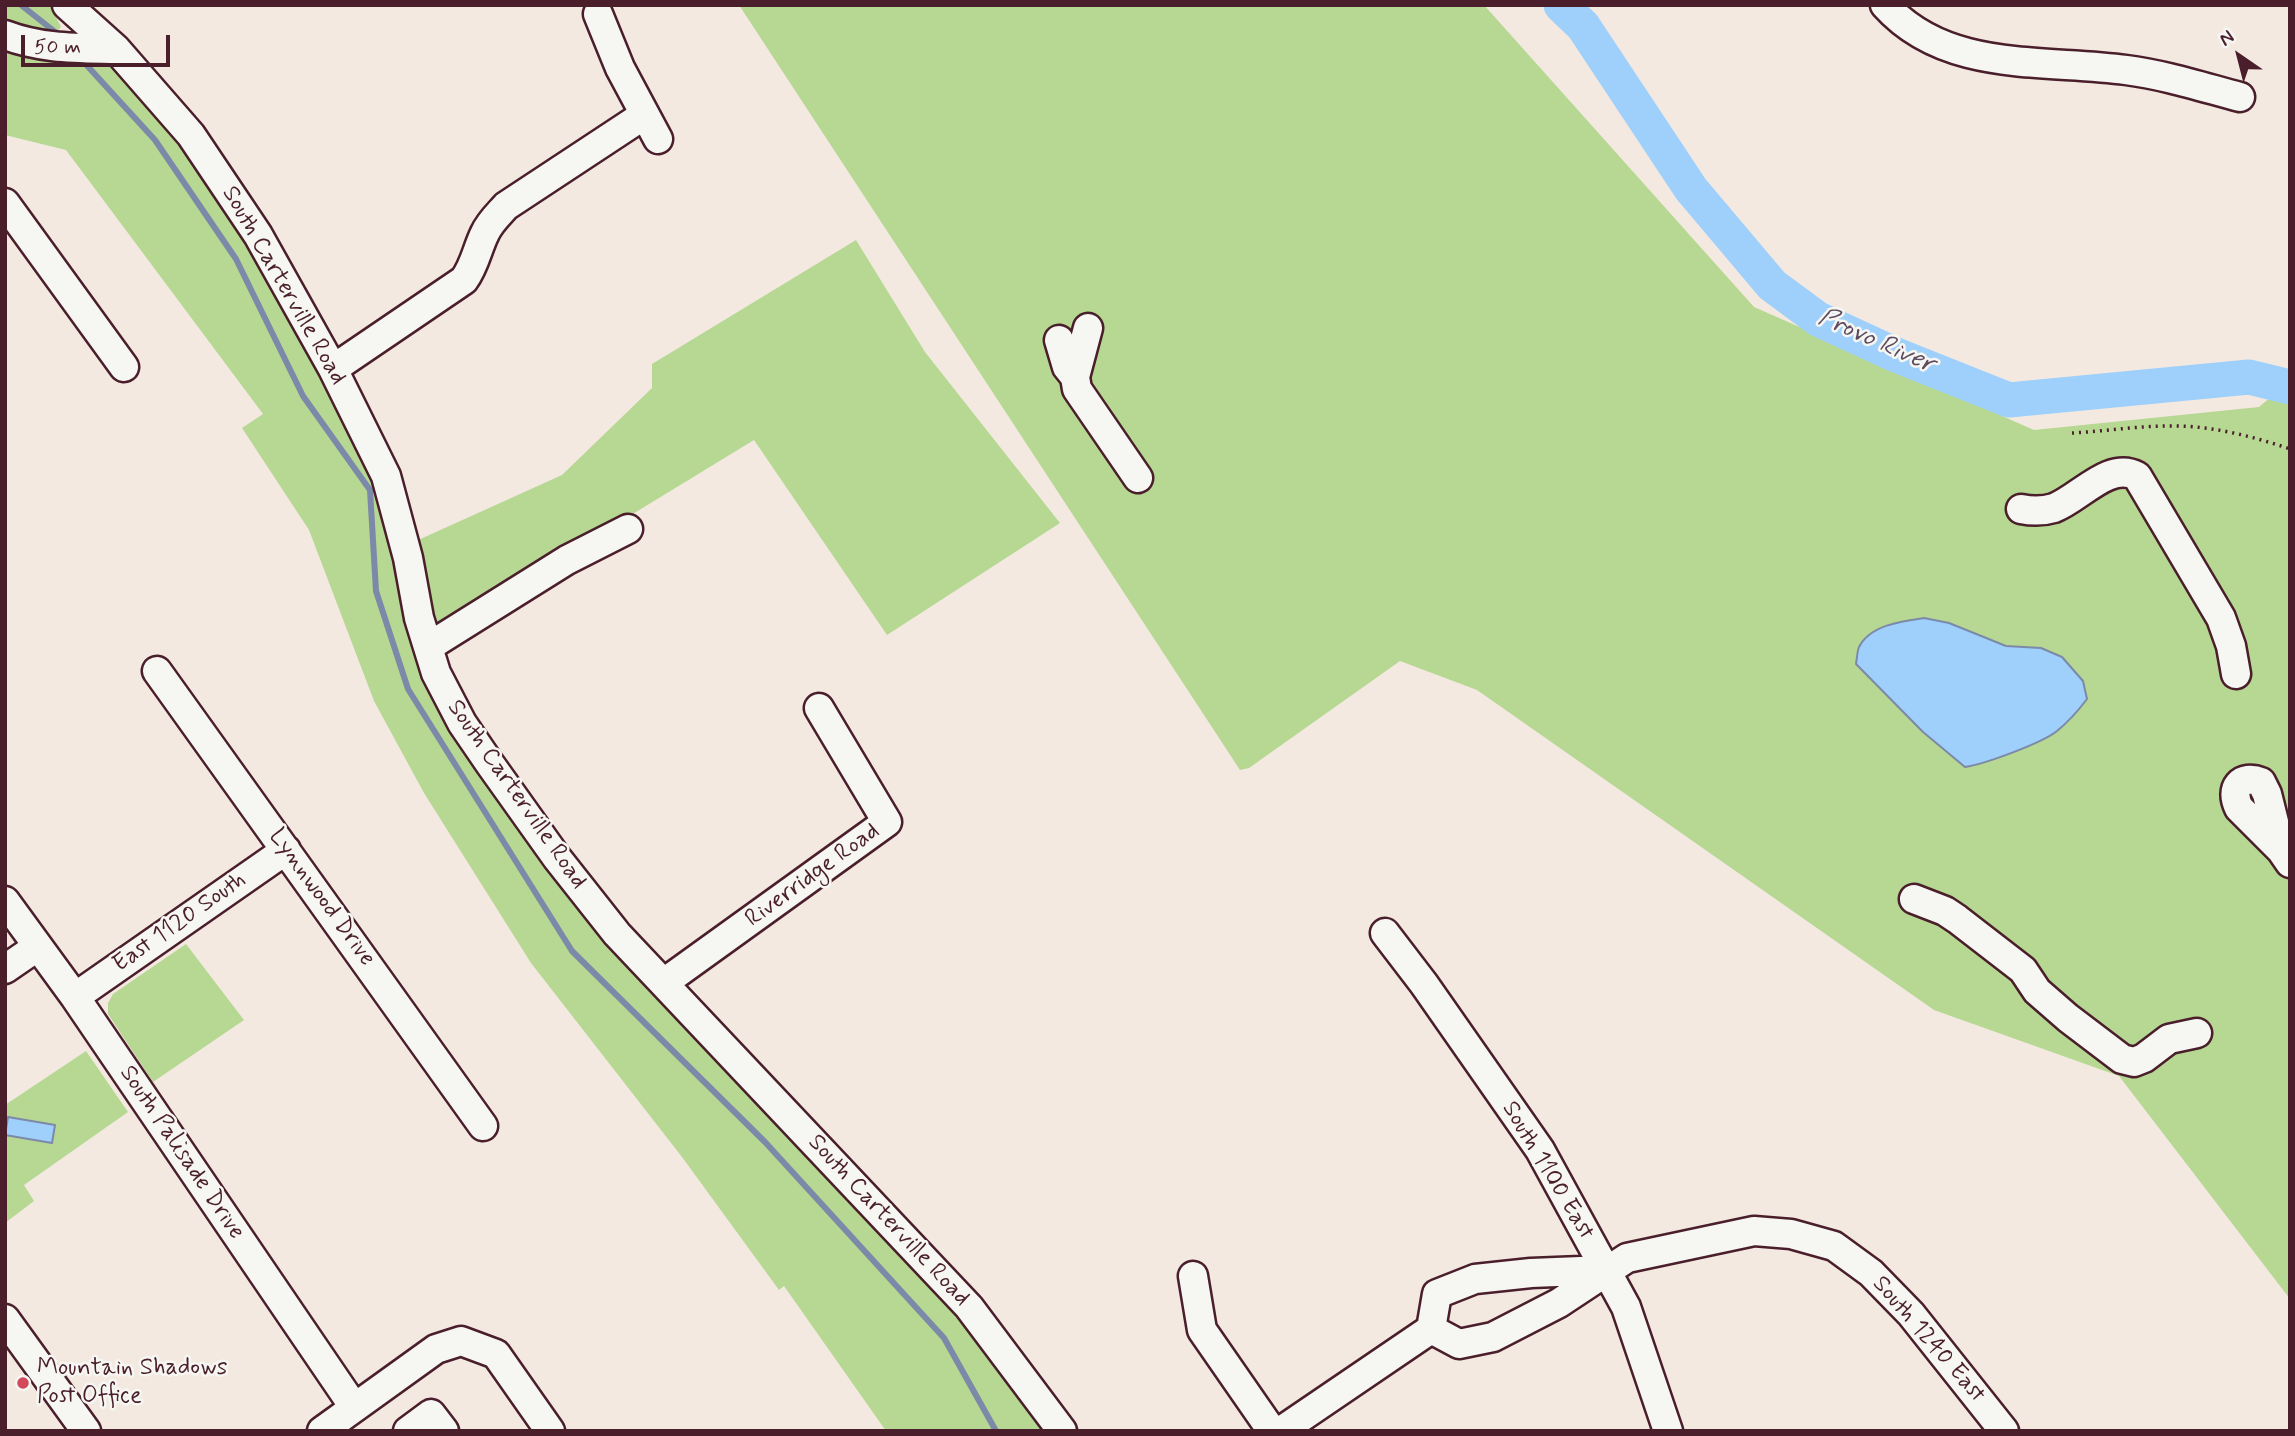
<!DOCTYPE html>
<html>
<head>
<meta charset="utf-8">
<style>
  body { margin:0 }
  #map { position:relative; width:2295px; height:1436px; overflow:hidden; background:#f3e9e1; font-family:Mynerve,sans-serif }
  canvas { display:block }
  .frame { position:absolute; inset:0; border:7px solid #4a1f2b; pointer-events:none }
  .north { position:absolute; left:2204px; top:21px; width:70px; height:70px; -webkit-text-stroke:5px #f6f6f2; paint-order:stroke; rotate:325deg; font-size:19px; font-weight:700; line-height:28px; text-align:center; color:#4a1f2b }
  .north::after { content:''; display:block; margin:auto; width:24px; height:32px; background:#4a1f2b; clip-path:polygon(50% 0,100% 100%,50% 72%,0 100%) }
  .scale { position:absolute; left:21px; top:35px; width:149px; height:32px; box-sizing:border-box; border:4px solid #4a1f2b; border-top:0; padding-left:9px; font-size:21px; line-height:24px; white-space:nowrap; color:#4a1f2b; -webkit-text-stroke:5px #f6f6f2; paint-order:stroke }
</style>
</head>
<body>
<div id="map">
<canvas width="2295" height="1436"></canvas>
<div class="frame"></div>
<div class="north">N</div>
<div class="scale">50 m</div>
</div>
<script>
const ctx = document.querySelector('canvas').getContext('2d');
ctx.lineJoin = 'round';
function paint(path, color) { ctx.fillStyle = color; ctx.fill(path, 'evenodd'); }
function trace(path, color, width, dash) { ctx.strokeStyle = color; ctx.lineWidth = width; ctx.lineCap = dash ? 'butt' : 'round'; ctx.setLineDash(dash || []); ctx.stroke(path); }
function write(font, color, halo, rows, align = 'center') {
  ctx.font = font + ' Mynerve,sans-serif'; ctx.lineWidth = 5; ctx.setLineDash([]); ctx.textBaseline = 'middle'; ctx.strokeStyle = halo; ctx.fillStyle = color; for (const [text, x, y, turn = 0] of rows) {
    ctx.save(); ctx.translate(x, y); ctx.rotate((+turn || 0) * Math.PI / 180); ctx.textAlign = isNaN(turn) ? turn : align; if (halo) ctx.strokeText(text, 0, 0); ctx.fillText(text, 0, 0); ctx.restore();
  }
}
paint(new Path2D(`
  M 5,5 L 50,5 L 61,27 L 50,40 L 5,28 Z
  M 739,5 L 1484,5 L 1754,307 L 2034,430 L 2259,407 L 2290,381 L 2290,1299 L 2119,1076 L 1934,1010 L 1477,690 L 1400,661 L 1249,768 L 1240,770 Z
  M 5,45 L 34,58 L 74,62 L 104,60 L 125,72 L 199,161 L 292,316 L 363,450 L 487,778 L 909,1253 L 1047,1431 L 886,1431 L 784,1286 L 779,1290 L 682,1157 L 531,963 L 424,793 L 374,701 L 309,530 L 242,428 L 263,414 L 66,150 L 5,135 Z
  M 856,240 L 925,352 L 1060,523 L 887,635 L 754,440 L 436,634 L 416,541 L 562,475 L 652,388 L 652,364 Z
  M 186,944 L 244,1020 L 153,1082 L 108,1014 L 108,1003 L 113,994 Z
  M 86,1051 L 128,1112 L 24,1185 L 34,1201 L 5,1223 L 5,1105 Z`), '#b6d892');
const water = new Path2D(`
  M 1924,618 L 1949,623 L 2006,646 L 2041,648 L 2062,657 L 2083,681 L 2087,699 C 2078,711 2068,722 2057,731 C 2042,743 1985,764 1965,767 L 1923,732 L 1856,664 C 1857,659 1857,652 1859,647 C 1870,625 1902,621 1924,618 Z
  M 8,1117 L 55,1125 L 52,1143 L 5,1135 Z`);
paint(water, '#9ed0fb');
trace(water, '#7c89a8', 2);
trace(new Path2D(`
  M 21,5 L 59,35
  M 81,59 L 155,140 L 236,259 L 303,396 L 370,490 L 376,591 L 408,689 L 572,951 L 765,1142 L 944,1338 L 996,1431`), '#7c89a8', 6);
trace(new Path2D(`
  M 1561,5 L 1583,26 L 1691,189 L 1772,285 L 1818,319 L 1896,355 L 2009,400 L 2249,377 L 2290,387`), '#9ed0fb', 35);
const minor = new Path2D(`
  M 67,5 L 116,49 L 191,135 L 258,235 L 333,369 L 386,476 L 408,558 L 419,618 L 436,673 L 462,723 L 490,764 L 557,858 L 617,934 L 969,1307 L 1062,1431
  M 1885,5 C 1946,73 2043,59 2126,70 C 2165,75 2202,87 2240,97
  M 598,14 L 620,68 L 658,139
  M 5,35 C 42,49 78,48 116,49
  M 5,203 L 124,367
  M 1088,328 L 1075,377 L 1077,389 L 1138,478
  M 1059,340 L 1067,367 L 1075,377
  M 333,369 L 464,280 C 475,265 477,249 485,233 C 490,222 498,215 506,206 L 644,115
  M 2021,509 C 2031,511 2044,511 2054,508 C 2080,498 2109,461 2137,476 L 2221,618 L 2231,646 L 2236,674
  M 428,647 L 567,560 L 628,529
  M 157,671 L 483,1126
  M 2281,850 L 2267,794 L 2261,782 C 2241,774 2229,788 2239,808 L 2281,850 L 2290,863
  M 1914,899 L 1945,911 L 1957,919 L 2023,970 L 2037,991 L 2068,1018 L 2122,1059 L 2134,1062 L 2144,1058 L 2169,1039 L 2197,1033
  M 5,901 L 75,997 L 354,1407
  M 1385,933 L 1424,984 L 1540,1150 L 1626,1307 L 1668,1431
  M 5,969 L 37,947
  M 665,982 L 887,822 L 819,708
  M 75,997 L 286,850
  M 1193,1276 L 1202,1330 L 1272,1431
  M 5,1319 L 86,1431
  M 1431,1329 L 1459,1344 L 1493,1337 L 1559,1303 L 1627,1258 L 1754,1231 L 1791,1234 L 1834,1246 L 1871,1273 L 1911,1314 L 2004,1431
  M 322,1431 L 436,1349 L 461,1341 L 496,1354 L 550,1431
  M 408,1431 L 431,1414 L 444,1431
  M 1281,1431 L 1431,1329 L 1437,1294 L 1475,1279 L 1531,1273 L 1606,1270`);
trace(minor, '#4a1f2b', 33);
trace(new Path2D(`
  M 2072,433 C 2108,431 2144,425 2180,426 C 2216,427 2255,437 2290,449`), '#4a1f2b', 3.5, [2, 5]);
trace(minor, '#f6f6f2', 28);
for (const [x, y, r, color] of [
  [23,1383,7,"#d1495b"]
]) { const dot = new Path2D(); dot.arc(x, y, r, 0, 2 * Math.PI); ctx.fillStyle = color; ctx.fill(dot); trace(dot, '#f6f6f2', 2.5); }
write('24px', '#4a1f2b', '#f6f6f2', [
  ["South Carterville Road",283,286,60],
  ["South Carterville Road",516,795,55],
  ["Riverridge Road",813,876,-36],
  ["Lynnwood Drive",321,898,54],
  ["East 1120 South",180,923,-35],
  ["South Palisade Drive",181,1153,56],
  ["South 1100 East",1547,1171,59],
  ["South Carterville Road",888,1221,47],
  ["South 1240 East",1928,1340,49]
]);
write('24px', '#4a1f2b', '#f6f6f2', [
  ["Mountain Shadows",37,1369],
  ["Post Office",37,1397]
], 'left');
write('italic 26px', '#5f4b5f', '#f6f6f2', [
  ["Provo River",1876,342,24]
]);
</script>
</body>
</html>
